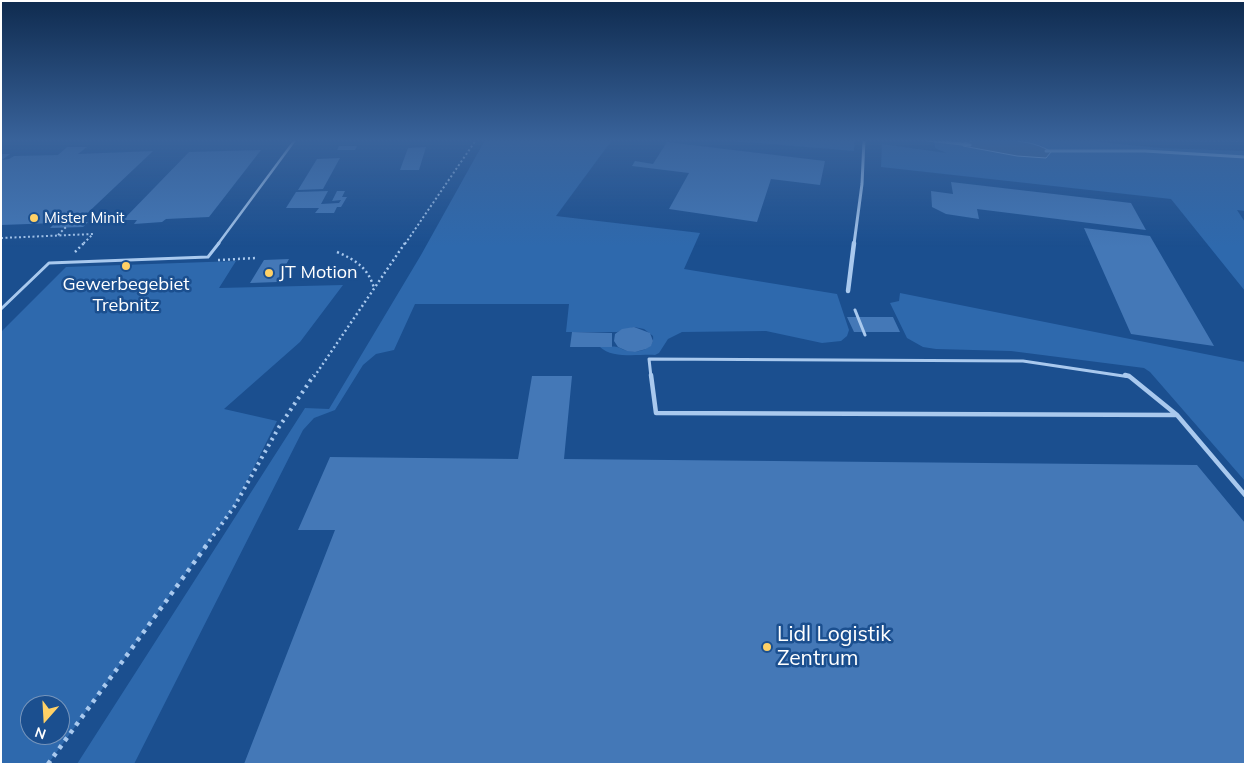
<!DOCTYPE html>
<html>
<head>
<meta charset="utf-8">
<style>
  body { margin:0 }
  #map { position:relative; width:1246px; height:765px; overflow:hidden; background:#1b4f8f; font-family:Mulish,sans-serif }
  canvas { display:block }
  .frame { position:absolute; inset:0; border:2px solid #fff; pointer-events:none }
  .north { position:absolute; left:20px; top:695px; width:50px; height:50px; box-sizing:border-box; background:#1b4f8f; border:1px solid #7695bc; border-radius:50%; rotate:199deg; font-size:14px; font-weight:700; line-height:20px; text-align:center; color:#fff }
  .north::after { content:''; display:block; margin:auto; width:18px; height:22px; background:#ffd166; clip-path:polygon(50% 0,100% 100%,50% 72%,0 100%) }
</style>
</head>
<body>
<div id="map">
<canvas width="1246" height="765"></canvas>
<div class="frame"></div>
<div class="north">N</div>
</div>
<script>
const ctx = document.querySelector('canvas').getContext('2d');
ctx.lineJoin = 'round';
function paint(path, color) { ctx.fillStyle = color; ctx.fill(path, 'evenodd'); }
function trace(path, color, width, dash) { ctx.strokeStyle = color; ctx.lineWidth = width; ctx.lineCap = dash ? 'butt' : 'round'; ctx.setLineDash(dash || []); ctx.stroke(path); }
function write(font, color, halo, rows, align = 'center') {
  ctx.font = font + ' Mulish,sans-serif'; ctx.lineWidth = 5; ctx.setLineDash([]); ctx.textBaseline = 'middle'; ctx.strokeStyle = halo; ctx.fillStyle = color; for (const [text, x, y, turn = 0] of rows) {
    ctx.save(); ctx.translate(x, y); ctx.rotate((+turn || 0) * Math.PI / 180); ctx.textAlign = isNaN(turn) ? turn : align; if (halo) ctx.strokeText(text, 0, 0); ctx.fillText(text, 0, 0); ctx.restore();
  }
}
paint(new Path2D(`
  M 485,140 L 612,140 L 556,216 L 700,233 L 684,269 L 837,294 L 849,330 L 847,336 L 841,341 L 822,343 L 766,331 L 682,332 L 668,339 L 659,353 L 655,355 C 639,354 612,359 600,347 C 605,347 612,346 617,347 C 621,348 625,351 629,351 C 639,353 655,349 653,336 L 644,329 L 634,327 L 617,332 L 566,332 L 569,304 L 415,304 L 394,350 L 376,354 L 363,365 L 335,410 L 314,418 L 303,430 L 134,764 L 77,764 L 305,408 L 329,409 L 421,255 Z
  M 721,140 L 855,140 L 854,151 Z
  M 934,140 L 1079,140 L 1161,148 L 1245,151 L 1245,211 L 1237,210 L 1245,222 L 1245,291 L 1171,199 L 881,167 L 882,144 L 946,153 L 935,148 ZM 995,140 L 1043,146 L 1017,156 L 964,146 Z
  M 236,261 L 219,288 L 343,285 L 300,342 L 224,409 L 277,421 L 234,507 L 48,764 L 1,764 L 1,332 L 66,267 ZM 30,705 L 60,705 L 60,735 L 30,735 Z
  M 900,293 L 1245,362 L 1245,481 L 1150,372 L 1144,368 L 1011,351 L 936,349 L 923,347 L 907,338 L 890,303 L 899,301 Z`), '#2e69ad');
const water = new Path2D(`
  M 980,140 C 1002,140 1033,139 1051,152 L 1046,158 L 1017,156 L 963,146 L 964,143 Z`);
paint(water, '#3c6290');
trace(water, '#9cc4f0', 1);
trace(new Path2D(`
  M 928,140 L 970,145
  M 1046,151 L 1145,151 L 1245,157`), '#9cc4f0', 3);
paint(new Path2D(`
  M 667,142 L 825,161 L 820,185 L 771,179 L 757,222 L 669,209 L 689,173 L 632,166 L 635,161 L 653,164 Z
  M 339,146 L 357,146 L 355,150 L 337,150 Z
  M 67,147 L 87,147 L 78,154 L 153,151 L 78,222 L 88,222 L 83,227 L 50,228 L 55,223 L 1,225 L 1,154 L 10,154 L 2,160 L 9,159 L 14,156 L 58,155 Z
  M 426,147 L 419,170 L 400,170 L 408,148 Z
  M 261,150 L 209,217 L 166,219 L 162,222 L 134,224 L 137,220 L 123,220 L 189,152 Z
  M 340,158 L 323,189 L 298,190 L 317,159 Z
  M 951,182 L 1131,203 L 1146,230 L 977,209 L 979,219 L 946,214 L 932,207 L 931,191 L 953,194 Z
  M 328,191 L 321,204 L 339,203 L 341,200 L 332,201 L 337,191 L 345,191 L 342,197 L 347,197 L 341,207 L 337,207 L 334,213 L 315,213 L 319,208 L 286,208 L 296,192 Z
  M 1084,228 L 1150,236 L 1214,346 L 1131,334 Z
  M 289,259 L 277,282 L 250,283 L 264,260 Z
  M 847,317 L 893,317 L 900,332 L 854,332 Z
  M 634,327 L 650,333 L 653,341 L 651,346 L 646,349 L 635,352 L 627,351 L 618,347 L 614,341 L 615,334 L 622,329 Z
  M 572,332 L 612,333 L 612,347 L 570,347 Z
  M 532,376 L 572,376 L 564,459 L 1197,465 L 1245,523 L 1245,764 L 244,764 L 335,530 L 298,530 L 330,457 L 518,459 Z`), '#4478b7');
trace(new Path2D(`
  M 1155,140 L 1245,141
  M 58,235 L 66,227
  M 1,238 L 93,234 L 83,244
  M 405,244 L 476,140`), '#a9c9ee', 2, [2, 2.5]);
trace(new Path2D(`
  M 75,252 L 84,243
  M 337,252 C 356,260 368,268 374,288
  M 218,260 L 257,258
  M 314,377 L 405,243`), '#a9c9ee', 2.5, [2, 3]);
trace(new Path2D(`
  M 205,547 L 234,507 L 279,427 L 314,375`), '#a9c9ee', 4, [2.5, 4.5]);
trace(new Path2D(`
  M 48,764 L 206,546`), '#a9c9ee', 4.5, [4, 5.5]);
trace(new Path2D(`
  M 218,244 L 295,140`), '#a9c9ee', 2.5);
trace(new Path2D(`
  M 1,309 L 49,263 L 208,257 L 219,243
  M 855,310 L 865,335
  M 651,377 L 649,359 L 1023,361 L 1130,377`), '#a9c9ee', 3);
trace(new Path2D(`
  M 651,375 L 656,413 L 1177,415 L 1129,376 L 1125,375
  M 1177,415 L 1245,495`), '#a9c9ee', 4.5);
trace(new Path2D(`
  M 854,244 L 862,184 L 864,140`), '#a9c9ee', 3);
trace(new Path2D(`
  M 848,291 L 854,243`), '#a9c9ee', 4.5);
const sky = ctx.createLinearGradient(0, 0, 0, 247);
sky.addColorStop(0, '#0f2b4f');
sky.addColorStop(0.57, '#39639b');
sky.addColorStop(1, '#39639b00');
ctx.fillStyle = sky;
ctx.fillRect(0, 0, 1246, 247);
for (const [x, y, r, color] of [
  [34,218,5,"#ffd166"],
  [126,266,5,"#ffd166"],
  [269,273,5,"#ffd166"],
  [767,647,5,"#ffd166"]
]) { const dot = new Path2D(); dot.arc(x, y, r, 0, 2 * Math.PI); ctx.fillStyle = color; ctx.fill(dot); trace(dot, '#1b4f8f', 2); }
write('15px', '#fff', '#1b4f8f', [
  ["Mister Minit",44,218]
], 'left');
write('18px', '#fff', '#1b4f8f', [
  ["JT Motion",279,273],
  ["Gewerbegebiet",126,285,"center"],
  ["Trebnitz",126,306,"center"]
], 'left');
write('21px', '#fff', '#1b4f8f', [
  ["Lidl Logistik",777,635],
  ["Zentrum",777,659]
], 'left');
</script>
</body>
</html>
